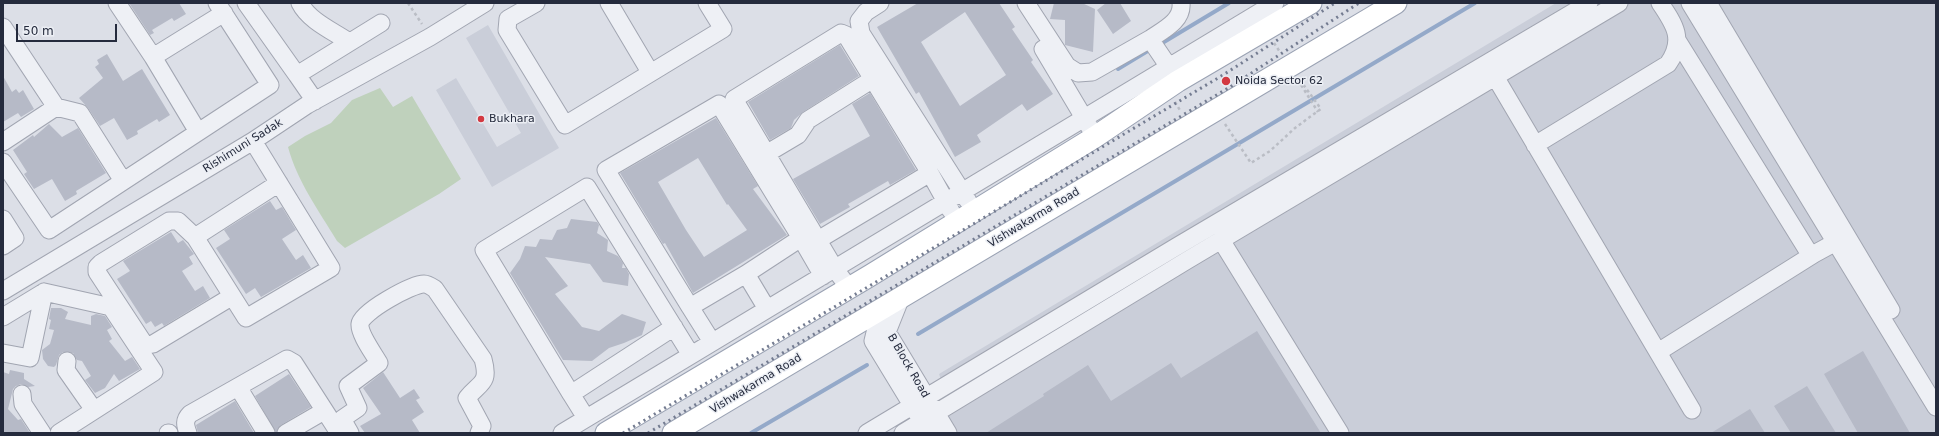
<!DOCTYPE html>
<html>
<head>
<meta charset="utf-8">
<style>
  body { margin:0 }
  #map { position:relative; width:1939px; height:436px; overflow:hidden; background:#dcdfe7; font-family:"DejaVu Sans",sans-serif }
  canvas { display:block }
  .frame { position:absolute; inset:0; border:4px solid #252b3d; pointer-events:none }
  .scale { position:absolute; left:16px; top:24px; width:101px; height:18px; box-sizing:border-box; border:2px solid #252b3d; border-top:0; padding-left:5px; font-size:12px; line-height:14px; white-space:nowrap; color:#252b3d; -webkit-text-stroke:3px #ebeef4; paint-order:stroke }
</style>
</head>
<body>
<div id="map">
<canvas width="1939" height="436"></canvas>
<div class="frame"></div>
<div class="scale">50 m</div>
</div>
<script>
const ctx = document.querySelector('canvas').getContext('2d');
ctx.lineJoin = 'round';
function paint(path, color) { ctx.fillStyle = color; ctx.fill(path, 'evenodd'); }
function trace(path, color, width, dash) { ctx.strokeStyle = color; ctx.lineWidth = width; ctx.lineCap = dash ? 'butt' : 'round'; ctx.setLineDash(dash || []); ctx.stroke(path); }
function write(font, color, halo, rows, align = 'center') {
  ctx.font = font + ' "DejaVu Sans",sans-serif'; ctx.lineWidth = 3; ctx.setLineDash([]); ctx.textBaseline = 'middle'; ctx.strokeStyle = halo; ctx.fillStyle = color; for (const [text, x, y, turn = 0] of rows) {
    ctx.save(); ctx.translate(x, y); ctx.rotate((+turn || 0) * Math.PI / 180); ctx.textAlign = isNaN(turn) ? turn : align; if (halo) ctx.strokeText(text, 0, 0); ctx.fillText(text, 0, 0); ctx.restore();
  }
}
paint(new Path2D(`
  M 1556,3 L 1936,3 L 1936,433 L 919,433 L 952,414 L 939,374 Z
  M 488,25 L 559,148 L 492,187 L 436,90 L 456,78 L 497,147 L 521,133 L 466,38 Z`), '#caced9');
paint(new Path2D(`
  M 380,88 L 393,107 L 412,96 L 461,179 L 439,194 L 345,248 L 337,241 C 319,211 297,181 288,147 L 305,136 L 331,123 L 352,100 Z`), '#bfd1bc');
trace(new Path2D(`
  M 1159,45 L 1229,3
  M 1118,69 L 1151,49
  M 918,334 L 1475,3
  M 751,433 L 867,365`), '#94a9c9', 4);
paint(new Path2D(`
  M 129,3 L 179,3 L 186,14 L 174,21 L 172,18 L 152,30 L 154,33 L 150,35 Z
  M 918,3 L 999,3 L 1015,27 L 1012,29 L 1033,60 L 1031,62 L 1053,94 L 1027,111 L 1022,104 L 977,135 L 981,142 L 955,157 L 919,92 L 916,94 L 877,27 ZM 965,12 L 1006,75 L 960,106 L 921,42 Z
  M 1054,3 L 1082,3 L 1095,9 L 1093,52 L 1065,45 L 1065,20 L 1050,19 Z
  M 1106,3 L 1120,3 L 1131,21 L 1113,34 L 1097,10 Z
  M 840,45 L 859,76 L 803,112 L 794,120 L 791,128 L 770,140 L 748,102 Z
  M 107,54 L 123,81 L 142,69 L 170,115 L 159,122 L 157,119 L 137,131 L 138,134 L 127,140 L 114,118 L 100,126 L 88,108 L 79,98 L 103,78 L 95,67 L 99,64 L 97,60 Z
  M 3,76 L 12,92 L 16,89 L 19,93 L 23,90 L 34,109 L 21,117 L 18,113 L 3,122 Z
  M 870,93 L 916,170 L 890,185 L 888,181 L 848,204 L 850,207 L 820,224 L 793,179 L 870,136 L 852,104 Z
  M 716,118 L 758,186 L 753,189 L 787,235 L 693,293 L 665,243 L 663,244 L 620,173 ZM 698,158 L 727,205 L 728,204 L 747,230 L 704,257 L 686,230 L 658,182 Z
  M 49,124 L 62,137 L 78,128 L 106,173 L 76,191 L 77,194 L 65,201 L 52,179 L 34,189 L 24,174 L 27,172 L 13,150 L 33,135 L 34,137 Z
  M 270,201 L 276,210 L 282,207 L 296,230 L 282,239 L 296,260 L 303,255 L 311,268 L 261,297 L 255,288 L 246,294 L 216,248 L 230,239 L 224,230 Z
  M 571,219 L 597,222 L 599,225 L 597,233 L 608,240 L 607,251 L 618,256 L 623,263 L 622,268 L 626,268 L 629,274 L 628,286 L 603,282 L 590,264 L 545,257 L 568,286 L 555,294 L 582,327 L 599,331 L 622,314 L 646,322 L 642,335 L 624,343 L 609,348 L 592,361 L 563,360 L 510,273 L 520,259 L 525,246 L 536,247 L 540,239 L 552,240 L 557,230 L 567,228 Z
  M 171,232 L 178,243 L 183,240 L 194,254 L 189,257 L 193,264 L 182,271 L 195,291 L 203,286 L 210,298 L 164,326 L 162,323 L 155,327 L 151,321 L 146,324 L 117,279 L 130,271 L 123,261 Z
  M 51,308 L 61,308 L 68,312 L 65,319 L 91,325 L 91,316 L 96,314 L 105,316 L 112,327 L 107,330 L 112,339 L 109,341 L 125,361 L 132,357 L 140,369 L 119,381 L 114,374 L 105,388 L 95,393 L 85,380 L 91,376 L 82,361 L 77,360 L 73,353 L 63,352 L 59,355 L 56,365 L 54,367 L 48,366 L 43,359 L 42,350 L 50,344 L 54,330 L 49,329 L 51,320 L 49,319 Z
  M 1257,331 L 1321,433 L 986,433 L 1044,396 L 1043,394 L 1088,365 L 1111,401 L 1171,363 L 1181,378 Z
  M 1863,351 L 1910,433 L 1858,433 L 1824,374 Z
  M 10,370 L 24,373 L 24,379 L 35,386 L 28,387 L 21,384 L 16,386 L 13,389 L 8,409 L 18,420 L 21,419 L 30,433 L 3,433 L 3,372 L 9,374 Z
  M 383,372 L 400,398 L 414,389 L 420,398 L 416,400 L 424,412 L 412,420 L 420,433 L 365,433 L 360,426 L 381,414 L 363,388 Z
  M 289,374 L 311,407 L 281,425 L 276,433 L 255,396 Z
  M 1807,386 L 1836,433 L 1791,433 L 1774,406 Z
  M 235,401 L 254,433 L 198,433 L 196,425 Z
  M 1750,409 L 1765,433 L 1711,433 Z`), '#b6bac7');
const minor = new Path2D(`
  M 117,3 L 153,57 L 198,132
  M 246,3 L 297,75
  M 300,3 C 309,21 333,31 349,42
  M 609,3 L 650,72
  M 880,3 L 866,12 L 859,21 L 861,33 L 968,201
  M 1026,3 L 1067,66 L 1078,73 L 1092,72 L 1150,39
  M 1690,3 L 1936,407
  M 1708,3 L 1891,310
  M 508,19 L 507,30 L 565,125 L 723,29 L 707,3
  M 508,19 L 536,3
  M 3,27 L 56,107 L 80,113 L 123,181
  M 1677,40 L 1806,248 L 1810,253 L 1814,254 L 1836,242
  M 1043,49 L 1090,128
  M 153,57 L 224,13
  M 1490,68 L 1692,410
  M 1175,76 L 1150,39 C 1163,30 1183,21 1181,3
  M 315,101 L 297,75 L 381,23
  M 253,141 L 331,268 L 246,318 L 195,237 L 279,183
  M 3,142 L 56,107
  M 1535,145 L 1668,64 C 1685,40 1675,25 1660,3
  M 766,154 L 798,135 L 808,120 L 873,79
  M 3,162 L 49,230 L 270,85 L 217,3
  M 930,173 L 951,211
  M 3,219 L 15,238 L 3,246
  M 195,237 L 178,221 L 169,221 L 101,263 L 97,267 L 97,272 L 143,342 L 148,345 L 153,344 L 231,297
  M 801,238 L 823,276
  M 818,240 L 930,173 L 846,35 L 841,33 L 734,99 L 835,269 L 849,288
  M 1221,240 L 1340,433
  M 746,274 L 690,307 L 606,170 L 719,104 L 801,238 L 746,274 L 767,309
  M 3,291 L 253,141 L 307,105 L 430,37 L 485,3
  M 901,297 L 887,332 L 948,433
  M 690,307 L 712,342
  M 880,312 L 873,341 L 929,433
  M 3,317 L 44,292 L 111,307 L 154,372 L 59,433
  M 674,327 L 571,394 L 484,250 L 587,187 L 691,355
  M 1658,352 L 1814,254
  M 3,353 L 30,358 L 44,292
  M 67,361 L 66,370 L 94,410
  M 238,387 L 266,433
  M 22,394 L 23,404 L 42,433
  M 571,394 L 586,418
  M 168,433 L 169,433
  M 188,433 C 185,425 184,420 190,414 L 287,359 L 294,363 L 339,433
  M 286,433 L 324,411
  M 350,433 L 342,419 L 358,408 L 348,386 L 379,363 C 374,354 359,334 360,324 C 361,312 412,284 424,284 C 428,284 432,287 435,289 L 483,359 C 490,384 480,382 467,398 L 482,426 L 479,433
  M 562,433 L 1275,3
  M 867,433 L 1176,247 L 1589,3
  M 903,433 L 1186,261 L 1619,3`);
const major = new Path2D(`
  M 606,433 L 871,275 L 1095,137 L 1178,81 L 1311,3
  M 673,433 L 1396,3`);
trace(minor, '#a1a5b1', 19);
trace(major, '#9aa2b3', 23);
trace(new Path2D(`
  M 408,3 L 422,24
  M 1274,43 L 1280,52
  M 1298,80 L 1318,112
  M 1300,80 L 1321,109
  M 1175,102 L 1181,112
  M 1225,124 L 1251,163 L 1270,151 L 1295,128 L 1322,108`), '#babdc5', 2.5, [3, 3]);
trace(minor, '#eef0f5', 17);
trace(major, '#fff', 21);
trace(new Path2D(`
  M 623,433 L 1223,75 L 1335,3
  M 648,433 L 1230,87 L 1359,3`), '#747c91', 3, [2, 4]);
for (const [x, y, r, color] of [
  [1226,81,5,"#d33941"],
  [481,119,4,"#d33941"]
]) { const dot = new Path2D(); dot.arc(x, y, r, 0, 2 * Math.PI); ctx.fillStyle = color; ctx.fill(dot); trace(dot, '#ebeef4', 1.5); }
write('11px', '#252b3d', '#ebeef4', [
  ["Noida Sector 62",1235,81],
  ["Bukhara",489,119]
], 'left');
write('11px', '#252b3d', '#ebeef4', [
  ["Rishimuni Sadak",243,146,-32],
  ["Vishwakarma Road",1034,218,-31],
  ["B Block Road",908,366,60],
  ["Vishwakarma Road",756,384,-31]
]);
</script>
</body>
</html>
